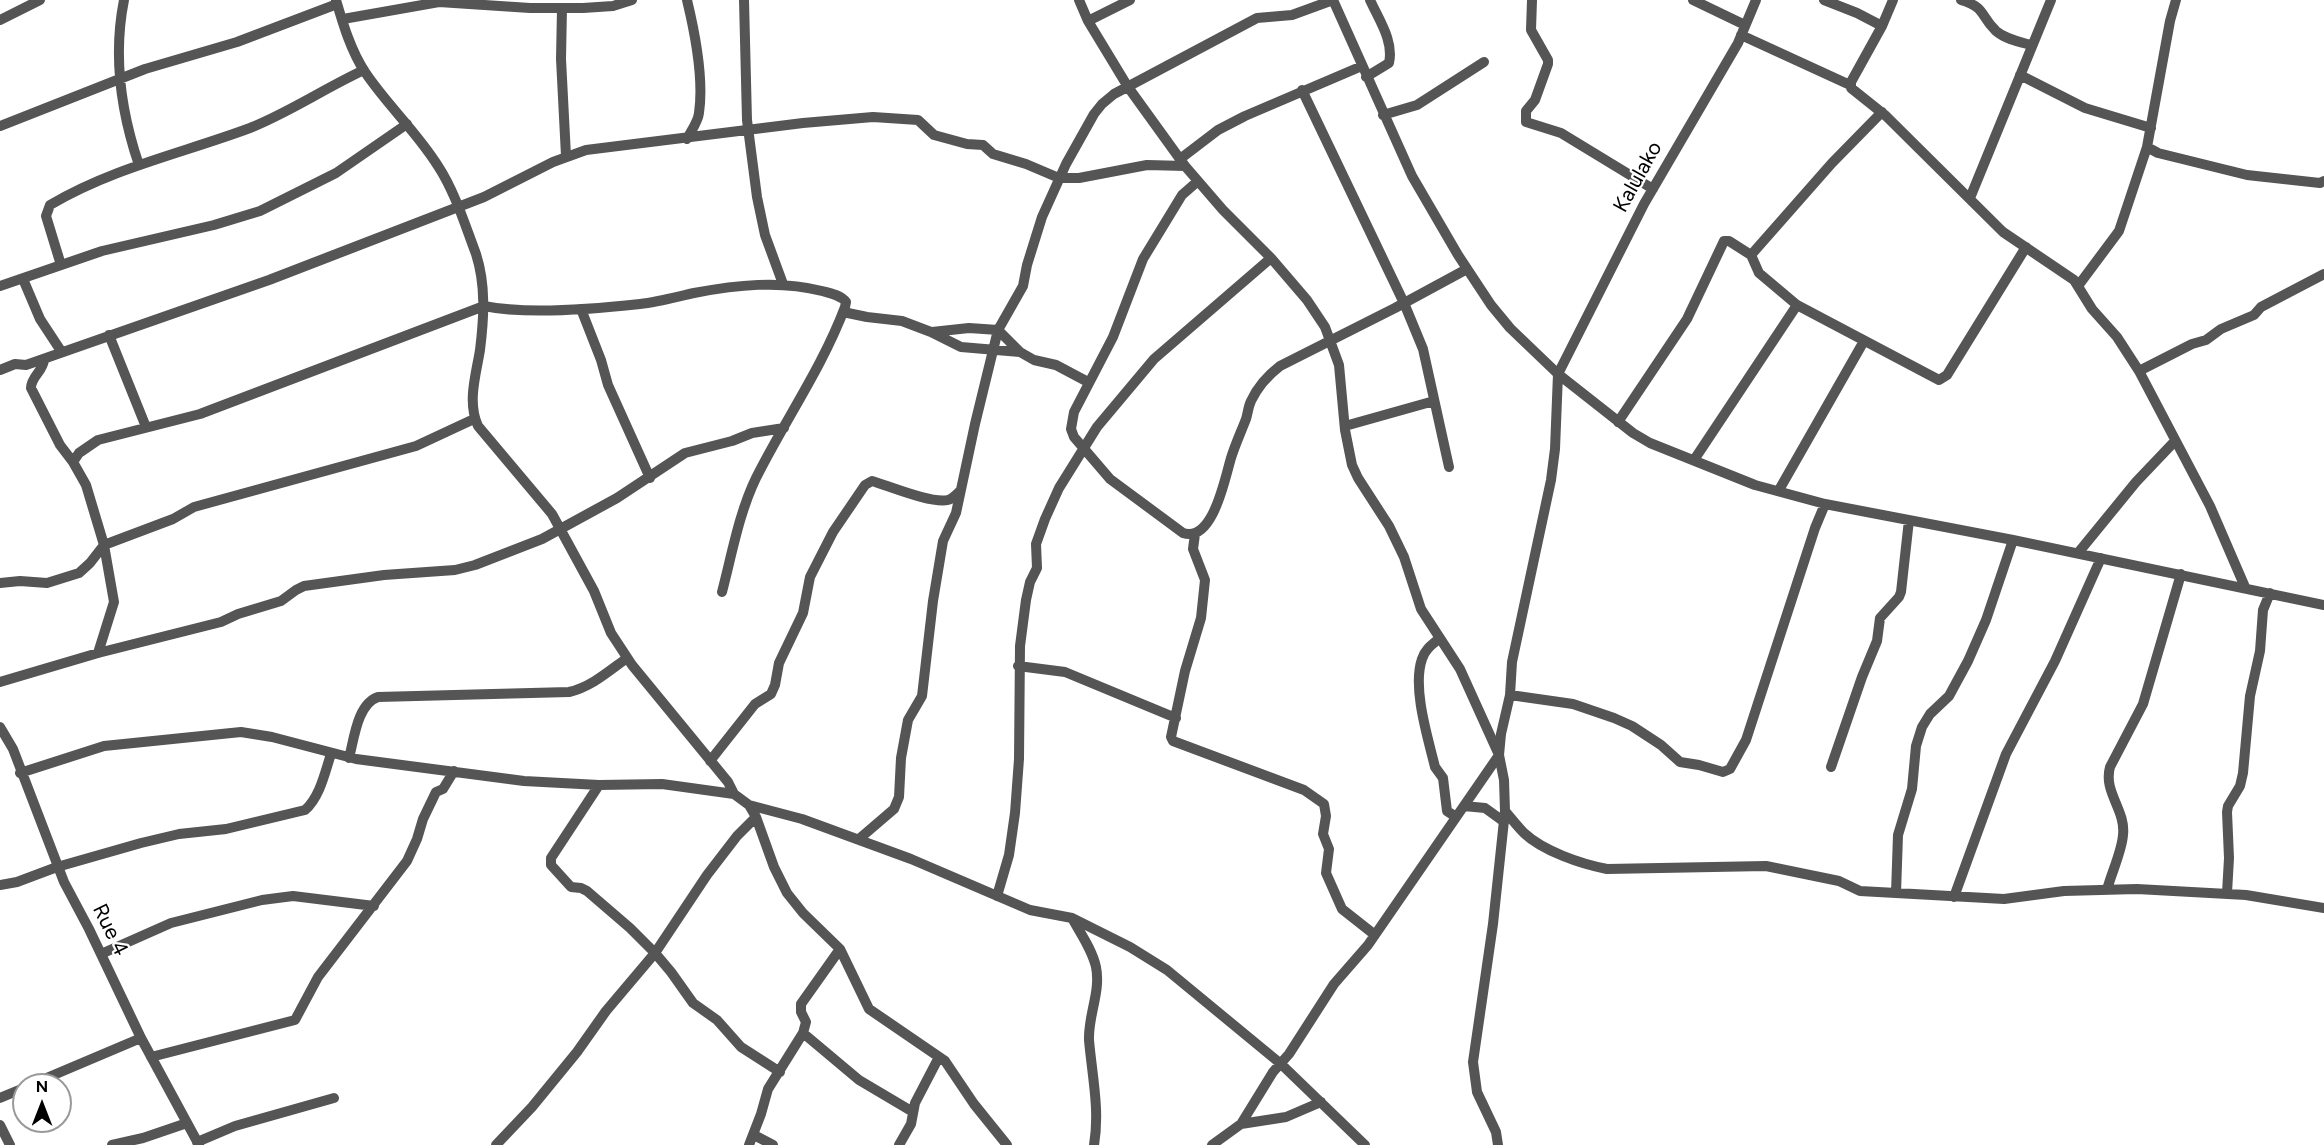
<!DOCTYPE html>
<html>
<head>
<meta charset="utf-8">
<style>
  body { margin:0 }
  #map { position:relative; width:2324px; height:1145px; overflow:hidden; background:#fff; font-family:Figtree,sans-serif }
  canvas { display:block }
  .north { position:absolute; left:12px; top:1073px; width:60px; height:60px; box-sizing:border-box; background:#fff; border:2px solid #999; border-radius:50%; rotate:0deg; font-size:16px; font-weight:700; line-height:24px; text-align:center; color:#000 }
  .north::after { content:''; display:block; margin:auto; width:21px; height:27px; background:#000; clip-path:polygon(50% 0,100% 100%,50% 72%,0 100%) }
</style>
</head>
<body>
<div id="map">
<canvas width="2324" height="1145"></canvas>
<div class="north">N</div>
</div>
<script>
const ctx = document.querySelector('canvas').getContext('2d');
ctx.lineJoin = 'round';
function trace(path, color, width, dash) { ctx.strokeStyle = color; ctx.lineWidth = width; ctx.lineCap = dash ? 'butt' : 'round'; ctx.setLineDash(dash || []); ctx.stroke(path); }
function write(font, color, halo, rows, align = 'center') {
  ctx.font = font + ' Figtree,sans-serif'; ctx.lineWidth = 4.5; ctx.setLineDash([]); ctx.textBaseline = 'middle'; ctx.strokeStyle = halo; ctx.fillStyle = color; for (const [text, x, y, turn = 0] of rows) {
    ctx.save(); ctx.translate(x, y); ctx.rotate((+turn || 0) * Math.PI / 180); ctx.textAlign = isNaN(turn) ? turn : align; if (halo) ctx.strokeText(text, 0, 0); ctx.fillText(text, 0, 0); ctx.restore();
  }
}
trace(new Path2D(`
  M 124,0 C 113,55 121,112 139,165
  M 336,0 C 343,24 351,51 365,72 C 387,105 417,132 438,166 C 455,192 465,225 476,254 C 486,285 484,318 480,350 C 476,375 467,402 478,426 L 552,514 L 594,591 L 611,633 L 632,665 L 728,782 L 734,794 L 749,805 L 802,819 L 911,859 L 1030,910 L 1072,918 L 1130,947 L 1167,970 L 1281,1064 L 1365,1145
  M 687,0 C 695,33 704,79 699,113 C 698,122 691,131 687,139
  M 744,0 L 747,120 L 757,197 L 765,235 L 783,284
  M 1079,0 L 1088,21 L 1128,87 L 1185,166 L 1223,210 L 1271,258 L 1307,300 L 1325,327 L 1339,365 L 1345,430 L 1352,465 L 1358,478 L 1389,526 L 1404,557 L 1421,609 L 1460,669 L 1499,755 L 1504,780 L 1505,811 L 1493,924 L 1473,1062 L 1477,1092 L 1496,1132 L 1498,1145
  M 1333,0 L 1412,176 L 1458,255 L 1491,305 L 1510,328 L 1558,374 L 1633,433 L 1650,443 L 1755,485 L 1825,504 L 2013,540 L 2324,605
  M 1532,0 L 1531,30 L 1548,60 L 1548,64 L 1535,100 L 1526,111 L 1526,122 L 1561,133 L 1653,189
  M 1693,0 L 1745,25
  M 1824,0 L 1857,13 L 1882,26
  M 1893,0 L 1882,26 L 1851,82 L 1851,88 L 1886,116 L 2003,232 L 2074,280 L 2092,309 L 2117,337 L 2139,371 L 2210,506 L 2245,587
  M 1961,0 C 1987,8 1979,15 1996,31 C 2005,39 2020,42 2031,45
  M 2176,0 L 2170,21 L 2147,147 L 2158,153 L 2247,175 L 2320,183 L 2324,181
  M 562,8 L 561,59 L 566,156
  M 343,19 L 439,2 L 530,8 L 583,8 L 613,6 L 632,0
  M 0,20 L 40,0
  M 1088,21 L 1130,0
  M 1741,35 L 1850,85
  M 2020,75 L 2085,108 L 2151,128
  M 1366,77 L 1389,63 C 1394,41 1379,20 1370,0
  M 1302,90 L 1404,303 L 1423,349 L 1449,467
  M 1383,115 L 1417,105 L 1484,62
  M 0,126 L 145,69 L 237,42 L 337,4
  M 1180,159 L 1218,130 L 1245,116 L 1362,66
  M 1198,181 L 1182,195 L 1143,259 L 1113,337 L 1074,412 L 1071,429 L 1074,437 L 1110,479 L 1183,533 C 1213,543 1225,478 1231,458 C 1235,445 1241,432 1246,419 C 1248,413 1248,407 1251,401 C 1258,386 1267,376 1280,366 L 1395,308 L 1467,269
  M 1970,198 L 2051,0
  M 1751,255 L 1832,163 L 1882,112
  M 61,265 L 46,216 L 50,205 C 112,168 183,153 250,128 C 290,112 325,88 364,70
  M 23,279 L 40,319 L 61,351
  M 0,286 L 102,251 L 214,225 L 260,211 L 336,173 L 407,124
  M 2078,286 L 2119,231 L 2147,147
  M 581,309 L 601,360 L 608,385 L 650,478
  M 843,312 L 867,317 L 902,321 L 931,332 L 961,347 L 1020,352 L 1034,360 L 1056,365 L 1088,382
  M 932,332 L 969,328 L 998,330 L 1020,352
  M 109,335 L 146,427
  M 44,359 C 44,371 31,376 31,388 L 60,445 L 73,462 L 86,485 L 104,545 L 114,602 L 98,653
  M 0,370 L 15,364 L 26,365 L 269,280 L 484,197 L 553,162 L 586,150 L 803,123 L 873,117 L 918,120 L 934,135 L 967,144 L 983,145 L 993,154 L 1026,164 L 1059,178 L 1079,178 L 1147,165 L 1185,166
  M 2139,371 L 2192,344 L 2206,340 L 2221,329 L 2254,315 L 2261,307 L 2324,274
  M 1618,422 L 1687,319 L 1724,241 L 1729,241 L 1751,255 L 1759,273 L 1797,305 L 1939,380 L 1947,375 L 2026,247
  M 1345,426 L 1434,401
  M 1694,460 L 1797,305
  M 73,462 L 79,453 L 98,440 L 200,414 L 484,306 C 528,315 595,309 640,304 C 658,302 676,297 694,293 C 736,285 780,280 822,291 C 830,293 841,295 846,302 L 845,307 C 822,368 785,420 756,478 C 739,513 732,554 722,592
  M 1779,490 L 1864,341
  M 1195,534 L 1193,549 L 1205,580 L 1201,618 L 1185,671 L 1171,737 L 1173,741 L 1304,790 L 1324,804 L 1326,816 L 1323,834 L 1329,849 L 1326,873 L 1342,909 L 1375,935
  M 2078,553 L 2136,482 L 2175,441
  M 0,583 L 20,581 L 47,583 L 79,573 L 90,563 L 104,545 L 173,519 L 194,507 L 416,446 L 474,419
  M 1440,638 C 1433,644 1425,649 1422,659 C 1412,688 1428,738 1435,767 L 1443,778 L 1447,811 L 1456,817
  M 1018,666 L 1065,672 L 1176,718
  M 0,682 L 98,653 L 221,622 L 238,614 L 281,601 L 296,590 L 304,586 L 384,575 L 455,570 L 475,565 L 542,539 L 617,498 L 685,453 L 732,441 L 752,433 L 784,428
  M 1510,695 L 1573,704 L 1614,718 L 1632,726 L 1661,745 L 1680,762 L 1699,765 L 1723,772 L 1730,769 L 1746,740 L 1815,528 L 1825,504
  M 0,727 L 13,749 L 64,882 L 89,929 L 141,1038 L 199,1145
  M 349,758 C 354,740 357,704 378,697 L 569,692 C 591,687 609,671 627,658
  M 710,761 L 755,704 L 771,694 L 775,685 L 779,663 L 803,613 L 810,577 L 833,532 L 865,485 L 872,481 C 889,486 932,504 948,500 C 952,499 957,494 960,491
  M 1831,767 L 1862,677 L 1877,641 L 1880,618 L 1899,597 L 1901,592 L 1909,520
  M 20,773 L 104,746 L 241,732 L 272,737 L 356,759 L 524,781 L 599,785 L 662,784 L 734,794
  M 599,785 L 551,858 L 551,865 L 571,887 L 581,888 L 587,891 L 630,928 L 655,953 L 671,972 L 693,1003 L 717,1020 L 741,1047 L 780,1072
  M 749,805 L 756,817 L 774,867 L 787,893 L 803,913 L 840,949 L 869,1009 L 945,1061 L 974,1104 L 1007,1145
  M 1464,806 L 1485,808 L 1503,821
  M 1505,811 C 1511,818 1517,826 1524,833 C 1543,851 1581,864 1607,869 L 1766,866 L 1839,881 L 1860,891 L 2004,899 L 2064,891 L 2137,889 L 2246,895 L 2324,908
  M 859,839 L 894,809 L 899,797 L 901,758 L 908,720 L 922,696 L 933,601 L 943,541 L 956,513 L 975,424 L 998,330 L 1023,286 L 1027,265 L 1042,217 L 1066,164 L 1094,114 L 1102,104 L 1114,94 L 1257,18 L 1292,15 L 1333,0
  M 0,885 L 17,882 L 57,867 L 141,843 L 179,834 L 226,829 L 305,810 C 320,797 325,772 331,754
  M 2107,890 C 2111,874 2122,851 2123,835 C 2126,810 2103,792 2110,767 L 2143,704 L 2181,574
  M 1896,893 L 1898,835 L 1912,789 L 1916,746 L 1922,727 L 1930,714 L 1949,696 L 1968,661 L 1986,620 L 2013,540
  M 2227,893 L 2229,858 L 2227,812 L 2228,806 L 2240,786 L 2243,773 L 2250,696 L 2260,651 L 2263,610 L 2270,593
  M 997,896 L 1009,855 L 1015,813 L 1019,759 L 1020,646 L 1026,600 L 1030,582 L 1037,568 L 1036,544 L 1045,519 L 1059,488 L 1097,427 L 1154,359 L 1271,258
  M 1954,897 L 2006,754 L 2055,661 L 2101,558
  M 1072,918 C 1080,933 1092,949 1096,967 C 1101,992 1088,1015 1089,1040 C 1092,1075 1100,1110 1094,1145
  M 101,954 L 171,923 L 262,900 L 293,896 L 374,906
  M 803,1033 L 859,1080 L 913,1112
  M 151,1057 L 295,1020 L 318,977 L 407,861 L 417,839 L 423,819 L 436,792 L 443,789 L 454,771
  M 30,1085 L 141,1038
  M 0,1098 L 24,1088
  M 1241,1124 L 1286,1117 L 1321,1102
  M 0,1125 L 10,1145
  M 754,1135 L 773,1145
  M 197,1142 L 235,1126 L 334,1098
  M 112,1145 L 143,1138 L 187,1123
  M 496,1145 L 532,1107 L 577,1052 L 606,1011 L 655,953 L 707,875 L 737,836 L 756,817
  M 749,1145 L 761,1114 L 768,1089 L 803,1033 L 806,1022 L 801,1012 L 801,1004 L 840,949
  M 899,1145 L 911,1124 L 915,1103 L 939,1057
  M 1212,1145 L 1241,1124 L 1273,1072 L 1289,1054 L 1334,984 L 1368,945 L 1499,755 L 1501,734 L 1510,695 L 1512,662 L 1551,480 L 1555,449 L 1558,374 L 1644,204 L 1738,43 L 1756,0`), '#555', 10);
write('21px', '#000', '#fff', [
  ["Kalulako",1638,177,-61],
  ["Rue 4",110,930,64]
]);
</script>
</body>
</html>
